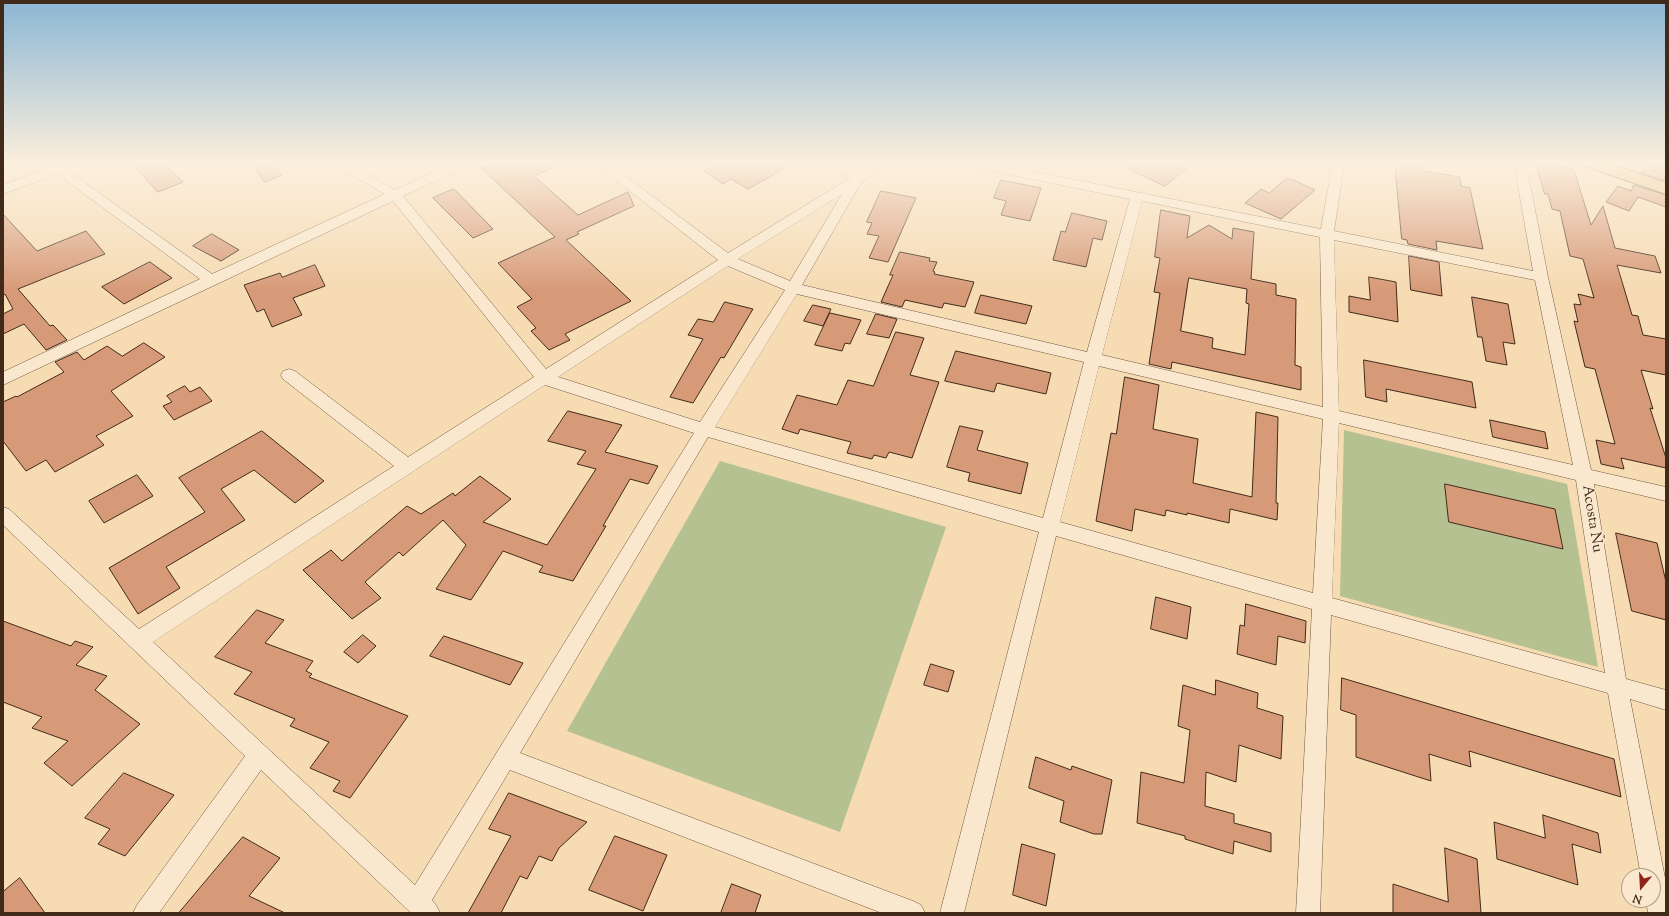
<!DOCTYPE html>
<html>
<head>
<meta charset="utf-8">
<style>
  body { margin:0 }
  #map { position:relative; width:1669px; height:916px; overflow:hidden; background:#f6dbb3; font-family:"Sorts Mill Goudy",serif }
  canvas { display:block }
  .frame { position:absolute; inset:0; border:4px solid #422a1b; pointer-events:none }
  .north { position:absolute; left:1621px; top:868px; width:40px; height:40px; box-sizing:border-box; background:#f9e8ce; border:1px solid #b09c86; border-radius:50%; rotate:198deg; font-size:11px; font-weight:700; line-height:16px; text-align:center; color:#422a1b }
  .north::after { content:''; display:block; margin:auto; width:14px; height:18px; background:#8f2418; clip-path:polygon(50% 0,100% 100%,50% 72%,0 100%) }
</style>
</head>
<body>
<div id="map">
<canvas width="1669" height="916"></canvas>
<div class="frame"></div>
<div class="north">N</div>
</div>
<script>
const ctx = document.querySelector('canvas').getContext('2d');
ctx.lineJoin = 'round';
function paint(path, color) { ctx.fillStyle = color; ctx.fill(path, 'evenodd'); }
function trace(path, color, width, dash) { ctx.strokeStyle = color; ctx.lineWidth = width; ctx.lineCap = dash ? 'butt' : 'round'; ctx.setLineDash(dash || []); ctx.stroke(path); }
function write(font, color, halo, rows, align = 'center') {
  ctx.font = font + ' "Sorts Mill Goudy",serif'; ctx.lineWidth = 3; ctx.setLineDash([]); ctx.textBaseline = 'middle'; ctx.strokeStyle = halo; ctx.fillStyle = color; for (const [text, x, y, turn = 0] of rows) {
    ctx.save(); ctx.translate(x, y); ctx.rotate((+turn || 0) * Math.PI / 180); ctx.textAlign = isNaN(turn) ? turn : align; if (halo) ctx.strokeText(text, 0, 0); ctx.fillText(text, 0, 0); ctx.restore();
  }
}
paint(new Path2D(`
  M 1344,430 L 1567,484 L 1598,667 L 1340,596 Z
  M 720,461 L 946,527 L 840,832 L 567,731 Z`), '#b6c191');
const building = new Path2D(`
  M 132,163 L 164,163 L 183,182 L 158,192 Z
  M 251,163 L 272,163 L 282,175 L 265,182 Z
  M 494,163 L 563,163 L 534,176 L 578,215 L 628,192 L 634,206 L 577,232 L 579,234 L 566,240 L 631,301 L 565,334 L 570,340 L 549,350 L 531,331 L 536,328 L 517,307 L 532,299 L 498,263 L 555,237 L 481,168 Z
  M 705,163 L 794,163 L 748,189 L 731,179 L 723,184 L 704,171 L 712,167 Z
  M 1117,163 L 1193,163 L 1165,186 Z
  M 1395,163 L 1422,163 L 1423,171 L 1460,177 L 1461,186 L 1470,188 L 1483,249 L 1436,241 L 1437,250 L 1408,244 L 1407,240 L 1402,239 Z
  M 1536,163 L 1555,163 L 1574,170 L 1591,225 L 1603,206 L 1615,248 L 1655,256 L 1661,273 L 1617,265 L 1632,315 L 1638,316 L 1643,335 L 1666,339 L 1666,375 L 1641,370 L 1653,409 L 1650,408 L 1666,458 L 1666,468 L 1621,458 L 1624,469 L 1601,464 L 1596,440 L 1615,444 L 1595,369 L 1585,367 L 1574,321 L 1578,322 L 1574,304 L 1581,305 L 1578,294 L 1594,298 L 1583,259 L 1570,256 L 1560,211 L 1552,209 L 1548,194 L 1545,194 Z
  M 1646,163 L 1666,163 L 1666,181 L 1641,173 Z
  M 1286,179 L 1291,179 L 1315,190 L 1281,219 L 1245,203 L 1261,189 L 1269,193 Z
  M 1001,180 L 1041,188 L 1030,221 L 1001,215 L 1006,201 L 994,198 Z
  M 1634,185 L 1666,195 L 1666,207 L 1638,197 L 1629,211 L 1606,202 L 1618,186 L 1631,191 Z
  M 454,189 L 493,229 L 473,238 L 433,198 Z
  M 881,191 L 916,198 L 888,262 L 869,258 L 879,236 L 867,234 L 872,223 L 867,222 Z
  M 1161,210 L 1190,216 L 1187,238 L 1209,225 L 1232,239 L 1233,228 L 1254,232 L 1251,279 L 1276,284 L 1276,295 L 1296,299 L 1295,365 L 1301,367 L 1301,390 L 1172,362 L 1171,369 L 1149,364 L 1160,293 L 1154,292 L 1160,258 L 1155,257 ZM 1189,278 L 1247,289 L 1246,303 L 1249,304 L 1245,355 L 1212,348 L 1213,338 L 1181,331 Z
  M 1072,213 L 1107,221 L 1102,240 L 1093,238 L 1086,267 L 1053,260 L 1061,231 L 1065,232 Z
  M 3,214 L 37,251 L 86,231 L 105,254 L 18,289 L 50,326 L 53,325 L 67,340 L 46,350 L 24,324 L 3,334 L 3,314 L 13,309 L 5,294 L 3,295 Z
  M 212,234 L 239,250 L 221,261 L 193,246 Z
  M 900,252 L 930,258 L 929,261 L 937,262 L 933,271 L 935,272 L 934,274 L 974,282 L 965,307 L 944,303 L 942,308 L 905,300 L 902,307 L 881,302 L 893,275 L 890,275 Z
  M 1409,256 L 1439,262 L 1442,296 L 1411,290 Z
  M 150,262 L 172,278 L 124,304 L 102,287 Z
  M 315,265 L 325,286 L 293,298 L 302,315 L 272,327 L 264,309 L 257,312 L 244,285 L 280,273 L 282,277 Z
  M 1369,277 L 1396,282 L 1398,322 L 1349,312 L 1349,296 L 1370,300 Z
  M 981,295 L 1032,306 L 1026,324 L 975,313 Z
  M 1472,297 L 1508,304 L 1515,344 L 1503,342 L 1507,365 L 1486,361 L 1482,337 L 1478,337 Z
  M 725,302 L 753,309 L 724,358 L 721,357 L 693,403 L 670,397 L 703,339 L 688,335 L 698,319 L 713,322 Z
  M 813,305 L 831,309 L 823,326 L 804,321 Z
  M 830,313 L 861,320 L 850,344 L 845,343 L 842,351 L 815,345 Z
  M 876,314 L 897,319 L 889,338 L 867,334 Z
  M 896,332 L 924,338 L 910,375 L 939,382 L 912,458 L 889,452 L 886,458 L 874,455 L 872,459 L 847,453 L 851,442 L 800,429 L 798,434 L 782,429 L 797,395 L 837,405 L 848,380 L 873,386 Z
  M 144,343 L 165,357 L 111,391 L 133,416 L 96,436 L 104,445 L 55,472 L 46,460 L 26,471 L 3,441 L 3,402 L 16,396 L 17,397 L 64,372 L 55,362 L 77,352 L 84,360 L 107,346 L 122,356 Z
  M 956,351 L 1051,373 L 1046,394 L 997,383 L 994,392 L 945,381 Z
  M 1364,360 L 1472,382 L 1476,408 L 1386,389 L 1387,402 L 1366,397 Z
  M 1125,377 L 1159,385 L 1153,429 L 1198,439 L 1193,483 L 1252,497 L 1256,412 L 1278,417 L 1276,503 L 1278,503 L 1277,520 L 1230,509 L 1229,523 L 1187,513 L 1187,515 L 1166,510 L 1165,516 L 1135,509 L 1132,531 L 1096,521 L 1111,433 L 1116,434 Z
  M 185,386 L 190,392 L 200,387 L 212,401 L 174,420 L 163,406 L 172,402 L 167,396 Z
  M 568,411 L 622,425 L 605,452 L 658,466 L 648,484 L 630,479 L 603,526 L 606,526 L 573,581 L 539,572 L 543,566 L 503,551 L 471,600 L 436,589 L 466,545 L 443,520 L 403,556 L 399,552 L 365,582 L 381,598 L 352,619 L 303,570 L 331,550 L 342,561 L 407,506 L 421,514 L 453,493 L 455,496 L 480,476 L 511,499 L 483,522 L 547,545 L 596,469 L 577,464 L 586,451 L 548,441 Z
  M 1490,420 L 1545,432 L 1548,449 L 1493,437 Z
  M 960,426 L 983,431 L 977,450 L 1028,463 L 1021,494 L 968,481 L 970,473 L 947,467 Z
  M 262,431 L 324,481 L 295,503 L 254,470 L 221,489 L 245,520 L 166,567 L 180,588 L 138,614 L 109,568 L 205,512 L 179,478 Z
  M 137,475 L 153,496 L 104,523 L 89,501 Z
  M 1445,484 L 1555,509 L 1563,549 L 1449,522 Z
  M 1616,533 L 1657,543 L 1666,582 L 1666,620 L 1632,611 Z
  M 1156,597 L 1191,607 L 1187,639 L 1151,629 Z
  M 1246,604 L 1306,621 L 1305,643 L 1278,636 L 1276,665 L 1237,654 L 1240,625 L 1244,626 Z
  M 257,610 L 284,620 L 265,643 L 313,661 L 306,671 L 312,674 L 309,677 L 408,716 L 350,798 L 333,791 L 340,781 L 310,768 L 329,742 L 290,726 L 295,719 L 234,694 L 252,672 L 215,657 Z
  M 3,621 L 71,646 L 75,641 L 93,647 L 76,665 L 107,676 L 95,690 L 140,724 L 72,786 L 44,763 L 68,741 L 32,728 L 42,717 L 3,702 Z
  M 363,635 L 376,646 L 358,663 L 344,652 Z
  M 444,636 L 523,663 L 510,685 L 430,656 Z
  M 931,664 L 954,671 L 948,692 L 924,685 Z
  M 1342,678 L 1614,759 L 1621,797 L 1469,751 L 1471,767 L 1429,754 L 1431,781 L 1356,757 L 1356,715 L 1341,710 Z
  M 1216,680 L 1258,693 L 1257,708 L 1283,716 L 1281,759 L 1239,745 L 1236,782 L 1206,772 L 1205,806 L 1234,814 L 1234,823 L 1271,833 L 1271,852 L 1234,841 L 1233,854 L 1185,839 L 1185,836 L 1137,823 L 1141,772 L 1184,783 L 1190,730 L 1178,726 L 1183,685 L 1215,695 Z
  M 1036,757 L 1071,770 L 1072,766 L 1112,780 L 1102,834 L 1094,834 L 1060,822 L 1064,801 L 1029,788 Z
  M 124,773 L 174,795 L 125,856 L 98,844 L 110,829 L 85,818 Z
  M 509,793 L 587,822 L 559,848 L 552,861 L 539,856 L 527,879 L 520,876 L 501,913 L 468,913 L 511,836 L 489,829 Z
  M 1543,815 L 1598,833 L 1601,853 L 1572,844 L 1578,885 L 1497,859 L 1494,822 L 1545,838 Z
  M 615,836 L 667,855 L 643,911 L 589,890 Z
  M 243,837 L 280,858 L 249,896 L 285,913 L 179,913 Z
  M 1022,844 L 1055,854 L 1046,906 L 1013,895 Z
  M 1445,848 L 1477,859 L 1481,913 L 1393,913 L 1393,884 L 1448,902 Z
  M 20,878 L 45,913 L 3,913 L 3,892 Z
  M 732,884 L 761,895 L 755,913 L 721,913 Z`);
paint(building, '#d79a78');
trace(building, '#422a1b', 1);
const street = new Path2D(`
  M 44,163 L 79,163 L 77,166 L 67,170 L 212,274 L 385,194 L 336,166 L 334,163 L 349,163 L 395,190 L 453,163 L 469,163 L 467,166 L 403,196 L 546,369 L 718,260 L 594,163 L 608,163 L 728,253 L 850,178 L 829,163 L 844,163 L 859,173 L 874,163 L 889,163 L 862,181 L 802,285 L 1087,352 L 1130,199 L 972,167 L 968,166 L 966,163 L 991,163 L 1321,229 L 1331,172 L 1331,163 L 1343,163 L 1343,172 L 1334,231 L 1533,271 L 1514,163 L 1526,163 L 1548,277 L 1591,470 L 1666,487 L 1666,501 L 1594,484 L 1626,679 L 1666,690 L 1666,710 L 1630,699 L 1666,883 L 1666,913 L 1648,913 L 1646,900 L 1653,900 L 1653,876 L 1641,876 L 1608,693 L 1331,615 L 1320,913 L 1296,913 L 1312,609 L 1056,536 L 964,913 L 940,913 L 1039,532 L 708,437 L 520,753 L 913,901 L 921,905 L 925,913 L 882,913 L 510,770 L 432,900 L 436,905 L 440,913 L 411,913 L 409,911 L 261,770 L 159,913 L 133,913 L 137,905 L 245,756 L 3,525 L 3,507 L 9,509 L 139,629 L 394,466 L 283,379 L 281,375 L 283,371 L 289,369 L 295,371 L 408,457 L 534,377 L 393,201 L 3,385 L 3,372 L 200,279 L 57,174 L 3,194 L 3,185 L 49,168 ZM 842,194 L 790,281 L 738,259 ZM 1142,201 L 1320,237 L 1323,407 L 1102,355 ZM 1334,240 L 1535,280 L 1573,465 L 1339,411 ZM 728,266 L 785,290 L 700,422 L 558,377 ZM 797,294 L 1084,362 L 1043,518 L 715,427 ZM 1099,366 L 1323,419 L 1313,593 L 1060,522 ZM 545,385 L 694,433 L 415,885 L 153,642 ZM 1339,423 L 1576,480 L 1605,673 L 1332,598 Z`);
const highway = new Path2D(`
  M 1583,163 L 1607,163 L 1666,183 L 1666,194 L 1585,166 Z`);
trace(street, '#6f5641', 1);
trace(highway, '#422a1b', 2);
paint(street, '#f9e8ce');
paint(highway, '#ebbe7a');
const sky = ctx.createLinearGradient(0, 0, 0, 291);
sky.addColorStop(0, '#8bb6d4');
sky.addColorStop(0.56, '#fbefdd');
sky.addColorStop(1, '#fbefdd00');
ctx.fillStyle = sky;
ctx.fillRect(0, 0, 1669, 291);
write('15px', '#422a1b', '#f9e8ce', [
  ["Acosta Ñu",1591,519,81]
]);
</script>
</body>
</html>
